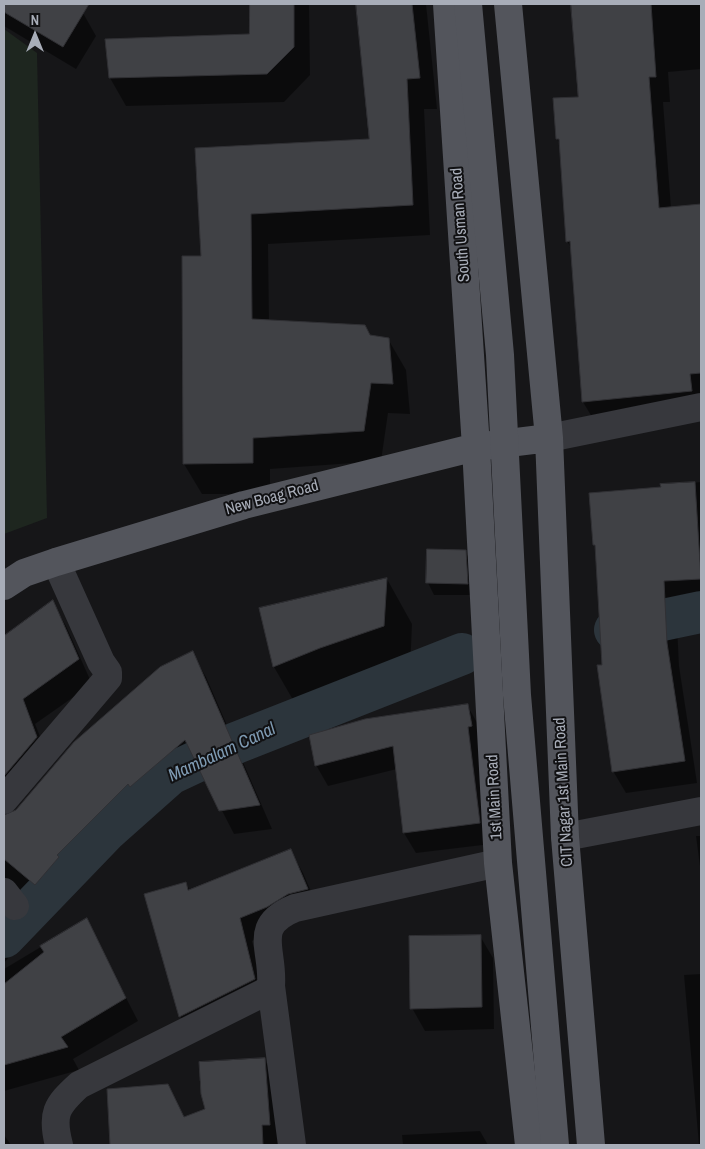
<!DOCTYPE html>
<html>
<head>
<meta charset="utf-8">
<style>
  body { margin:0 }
  #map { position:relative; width:705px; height:1149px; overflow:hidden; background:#161618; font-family:"Archivo Narrow",sans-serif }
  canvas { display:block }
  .frame { position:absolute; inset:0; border:5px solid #a8adb8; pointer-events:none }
  .north { position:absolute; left:10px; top:10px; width:50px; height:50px; -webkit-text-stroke:4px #111113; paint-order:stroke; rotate:0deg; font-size:14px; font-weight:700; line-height:20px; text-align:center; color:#a8adb8 }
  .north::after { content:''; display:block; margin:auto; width:18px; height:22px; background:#a8adb8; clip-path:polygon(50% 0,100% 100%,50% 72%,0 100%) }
</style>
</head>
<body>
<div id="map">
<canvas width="705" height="1149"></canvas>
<div class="frame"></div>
<div class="north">N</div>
</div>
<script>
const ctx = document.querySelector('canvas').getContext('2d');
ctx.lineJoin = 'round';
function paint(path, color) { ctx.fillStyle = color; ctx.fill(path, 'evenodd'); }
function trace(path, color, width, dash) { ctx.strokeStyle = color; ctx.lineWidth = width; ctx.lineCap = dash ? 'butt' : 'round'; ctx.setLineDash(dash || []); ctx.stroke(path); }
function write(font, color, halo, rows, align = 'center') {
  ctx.font = font + ' "Archivo Narrow",sans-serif'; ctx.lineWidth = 4; ctx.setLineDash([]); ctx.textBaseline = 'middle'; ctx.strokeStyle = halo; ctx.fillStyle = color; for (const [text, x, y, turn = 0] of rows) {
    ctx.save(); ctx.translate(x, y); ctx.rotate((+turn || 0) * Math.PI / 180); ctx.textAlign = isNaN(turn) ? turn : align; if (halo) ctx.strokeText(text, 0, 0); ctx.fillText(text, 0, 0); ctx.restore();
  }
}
paint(new Path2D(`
  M 4,29 L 37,53 L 47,518 L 4,534 Z`), '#1e261f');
paint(new Path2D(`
  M 4,4 L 67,4 L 83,13 L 96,36 L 76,69 L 4,26 Z
  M 252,4 L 309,4 L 310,75 L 284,102 L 126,106 L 110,78 L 251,35 Z
  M 357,4 L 426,4 L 437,109 L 424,109 L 430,235 L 268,244 L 269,321 L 388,339 L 406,370 L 410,414 L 388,413 L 381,461 L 270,469 L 270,494 L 202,494 L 184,464 L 203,257 L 196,149 L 370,140 Z
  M 572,4 L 701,4 L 701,69 L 668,72 L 670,102 L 663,102 L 671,208 L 701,206 L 701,417 L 598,427 L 583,402 L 571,248 L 567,241 L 560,144 L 557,139 L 579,98 Z
  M 701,482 L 701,603 L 676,604 L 679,666 L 697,783 L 626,793 L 613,771 L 596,549 L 594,545 L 662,488 L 662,486 Z
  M 465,551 L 472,563 L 474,595 L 434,595 L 428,583 Z
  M 387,579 L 412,624 L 410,671 L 346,692 L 300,712 L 274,667 L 260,609 Z
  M 52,602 L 66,626 L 92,684 L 35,724 L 50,761 L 4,785 L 4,638 Z
  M 192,653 L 206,677 L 272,829 L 234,834 L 198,764 L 145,811 L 142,807 L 70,878 L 72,881 L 41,918 L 25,901 L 4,909 L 4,820 L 17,811 Z
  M 467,705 L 479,726 L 491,844 L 416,853 L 404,833 L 397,769 L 328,786 L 316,765 Z
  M 696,836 L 701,836 L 701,869 L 700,866 Z
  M 290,850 L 303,873 L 320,912 L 252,941 L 268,1002 L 193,1039 L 180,1016 L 186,884 L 190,890 Z
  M 4,917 L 20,944 L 4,963 Z
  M 86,920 L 138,1021 L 73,1059 L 79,1070 L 4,1091 L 4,969 Z
  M 480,936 L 493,958 L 494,1029 L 425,1031 L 412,1008 Z
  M 701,974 L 701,1145 L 699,1145 L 684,975 Z
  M 264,1059 L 277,1082 L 282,1145 L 124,1145 L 167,1085 L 185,1118 L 206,1110 L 199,1081 Z
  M 480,1131 L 488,1145 L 403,1145 L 402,1135 Z
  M 4,1135 L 11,1145 L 4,1145 Z`), '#0007');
trace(new Path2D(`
  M 615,630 L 701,612
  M 4,937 L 107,830 L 170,774 L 236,743 L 462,654`), '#2c353c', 42);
const building = new Path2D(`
  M 4,4 L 89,4 L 63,47 L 4,12 Z
  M 250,4 L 294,4 L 294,47 L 267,74 L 109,78 L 105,39 L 249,34 Z
  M 356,4 L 412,4 L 420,78 L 407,79 L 413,205 L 251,214 L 252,319 L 365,325 L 370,335 L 389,338 L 393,384 L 371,383 L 364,431 L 253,438 L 253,463 L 183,464 L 182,256 L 201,256 L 195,148 L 369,139 Z
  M 571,4 L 651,4 L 656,77 L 649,77 L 659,208 L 701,204 L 701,373 L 690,374 L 692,391 L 582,402 L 570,241 L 566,242 L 559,139 L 556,139 L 553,98 L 578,97 Z
  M 695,482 L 701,579 L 664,581 L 667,643 L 685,761 L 612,772 L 597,665 L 602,665 L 595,545 L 593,545 L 589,493 L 661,487 L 660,484 Z
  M 427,549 L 466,550 L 468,584 L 426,583 Z
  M 387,578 L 384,626 L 320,648 L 273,667 L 259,608 Z
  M 53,600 L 79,659 L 23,699 L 37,737 L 4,776 L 4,636 Z
  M 193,651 L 260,805 L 219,811 L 185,740 L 130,787 L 128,784 L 57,855 L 59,857 L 35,885 L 4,859 L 4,815 L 16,810 L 74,742 L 160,667 Z
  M 468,704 L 472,726 L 468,727 L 480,823 L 403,833 L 393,746 L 315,766 L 309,735 L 365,719 Z
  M 291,849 L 308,889 L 288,894 L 267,907 L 240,918 L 255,979 L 179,1017 L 144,894 L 186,882 L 188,890 Z
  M 87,918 L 126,998 L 61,1037 L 68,1047 L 4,1065 L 4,984 L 44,952 L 40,946 Z
  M 481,935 L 482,1007 L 410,1009 L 409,936 Z
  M 265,1058 L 270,1125 L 262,1125 L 263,1145 L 110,1145 L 107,1089 L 168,1084 L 184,1117 L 205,1109 L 201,1094 L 199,1062 Z`);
paint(building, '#404145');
trace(building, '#303034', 1);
trace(new Path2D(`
  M 549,438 L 701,407
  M 4,800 L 108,678 L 108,672 L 101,662 L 56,562
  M 565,837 L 701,811
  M 4,892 L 15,906
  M 271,986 L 292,1145
  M 59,1145 C 51,1114 56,1106 79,1085 L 265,992 L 271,986 C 274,949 251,926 295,908 L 498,863`), '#37383d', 28);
trace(new Path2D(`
  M 447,4 L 476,447 L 498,863 L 529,1145
  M 508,4 L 549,438 L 565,837 L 591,1145
  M 4,586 L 24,573 L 56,562 L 244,505 L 476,447 L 549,438`), '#53555c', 28);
trace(new Path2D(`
  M 468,4 L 500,355 L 517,695 L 555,1145`), '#53555c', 28);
write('16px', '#a8adb8', '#111113', [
  ["South Usman Road",461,225,-94],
  ["New Boag Road",272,498,-15],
  ["CIT Nagar 1st Main Road",564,792,-93],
  ["1st Main Road",495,797,-93]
]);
write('italic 18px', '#7f9bb3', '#111113', [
  ["Mambalam Canal",222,753,-25]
]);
</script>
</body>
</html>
